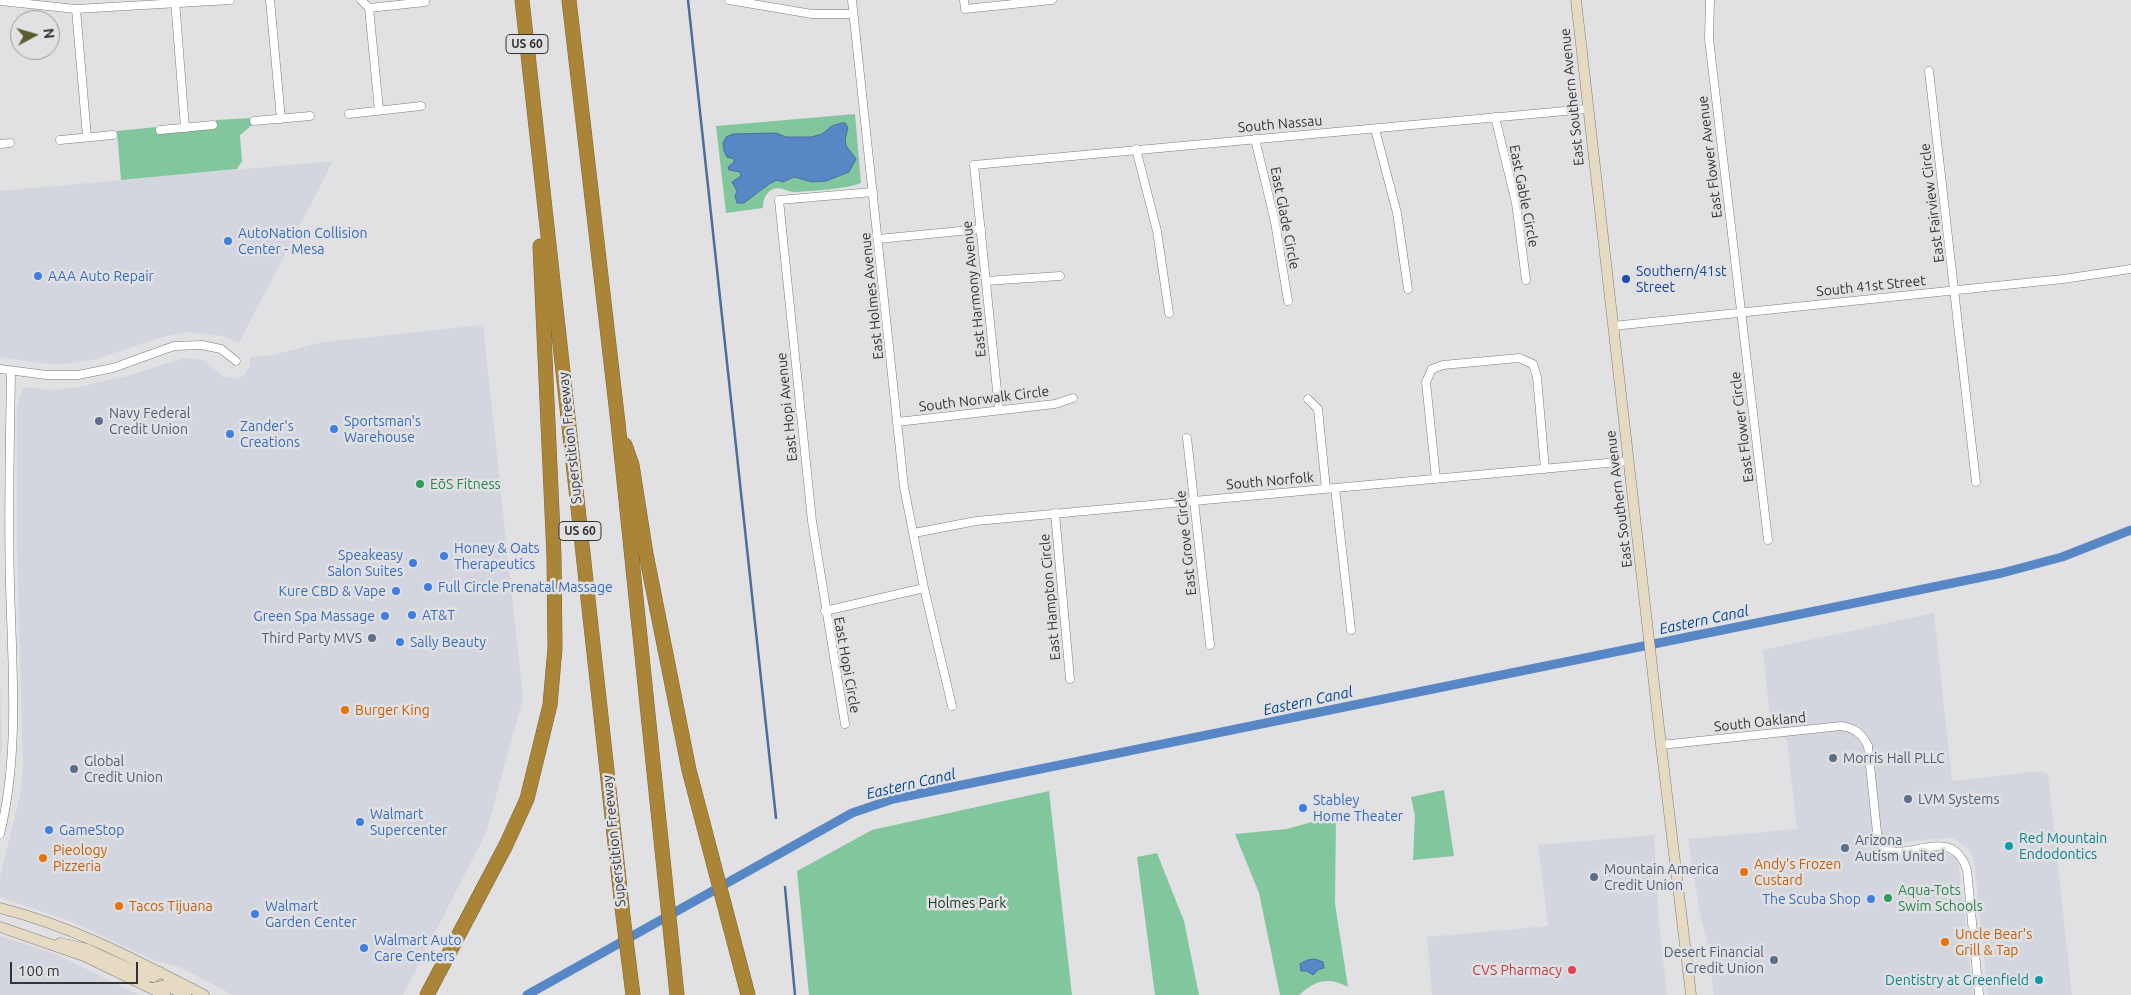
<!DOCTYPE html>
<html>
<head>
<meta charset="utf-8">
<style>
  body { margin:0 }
  #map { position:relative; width:2131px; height:995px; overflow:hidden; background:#e1e1e4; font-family:Ubuntu,sans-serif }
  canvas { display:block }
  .north { position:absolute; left:10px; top:10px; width:50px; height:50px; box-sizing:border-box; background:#e1e1e4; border:1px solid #9b9b9e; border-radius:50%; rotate:84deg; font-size:14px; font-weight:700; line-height:20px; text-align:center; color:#333334 }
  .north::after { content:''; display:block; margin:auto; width:18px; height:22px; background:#595e2c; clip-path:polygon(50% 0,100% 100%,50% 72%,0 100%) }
  .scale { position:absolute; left:10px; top:962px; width:128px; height:22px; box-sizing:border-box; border:2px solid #333334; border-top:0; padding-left:6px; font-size:15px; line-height:18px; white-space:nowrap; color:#333334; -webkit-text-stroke:4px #e1e1e4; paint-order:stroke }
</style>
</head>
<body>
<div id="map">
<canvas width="2131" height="995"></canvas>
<div class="north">N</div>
<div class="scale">100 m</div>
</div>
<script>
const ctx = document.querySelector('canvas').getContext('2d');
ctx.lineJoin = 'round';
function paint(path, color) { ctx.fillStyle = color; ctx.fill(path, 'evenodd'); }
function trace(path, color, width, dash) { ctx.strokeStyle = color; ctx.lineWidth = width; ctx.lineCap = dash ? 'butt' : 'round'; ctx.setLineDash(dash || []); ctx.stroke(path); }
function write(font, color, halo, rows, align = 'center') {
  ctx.font = font + ' Ubuntu,sans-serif'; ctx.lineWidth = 5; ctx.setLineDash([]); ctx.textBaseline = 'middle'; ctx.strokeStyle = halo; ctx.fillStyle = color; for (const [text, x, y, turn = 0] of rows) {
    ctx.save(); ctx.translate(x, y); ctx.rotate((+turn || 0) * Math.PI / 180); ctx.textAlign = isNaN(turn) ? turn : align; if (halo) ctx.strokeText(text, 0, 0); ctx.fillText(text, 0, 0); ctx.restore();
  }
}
paint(new Path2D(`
  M 333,161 L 239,343 L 223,336 L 188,332 L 159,338 L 93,360 L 56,365 L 0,357 L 0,191 Z
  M 483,325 L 523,698 L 486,833 L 403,995 L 233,995 L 182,968 L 153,960 L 68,920 L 2,898 L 0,897 L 0,877 L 20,795 L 23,765 L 17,547 L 17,406 L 23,388 L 28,387 L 54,390 L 79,387 L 127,376 L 184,358 L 204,360 L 222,376 L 237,379 L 245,374 L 250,365 L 250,357 L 273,355 L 323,342 Z
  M 1934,613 L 1952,781 L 2041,771 L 2048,775 L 2072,995 L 1988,995 L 1974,861 L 1970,851 L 1955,839 L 1949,838 L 1899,842 L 1900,857 L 1945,853 L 1958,858 L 1973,995 L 1714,995 L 1707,940 L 1700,914 L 1688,839 L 1797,829 L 1787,740 L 1771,727 L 1763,650 Z
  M 0,680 L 2,740 L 0,765 Z
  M 1654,835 L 1659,924 L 1667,995 L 1432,995 L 1427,937 L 1548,926 L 1538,845 Z
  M 0,936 L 58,955 L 139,995 L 0,995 Z`), '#d4d6df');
paint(new Path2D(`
  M 855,114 L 861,183 C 847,189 812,191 796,192 C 787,192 781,186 773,189 C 765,193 763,200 763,208 L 726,213 L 716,126 Z
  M 252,118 L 252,125 L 240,135 L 242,161 L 237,169 L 121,180 L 117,131 L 157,127 L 158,134 L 216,128 L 216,120 Z
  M 1444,790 L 1454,856 L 1413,860 L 1415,816 L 1411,797 Z
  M 1049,791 L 1072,995 L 809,995 L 797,871 L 872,830 Z
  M 1336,815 L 1335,904 L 1348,987 C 1327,976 1315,981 1299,995 L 1280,995 L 1259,893 L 1235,834 L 1287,829 Z
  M 1157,853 L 1184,921 L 1199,995 L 1155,995 L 1137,857 Z`), '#82c69e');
const water = new Path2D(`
  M 842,123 L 845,123 L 848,128 C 842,148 847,145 856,159 L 849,172 L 826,181 L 812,182 L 794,177 L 783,182 L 777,180 L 769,184 L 744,203 L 737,203 L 735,196 L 737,191 L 732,182 L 741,176 L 740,172 L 729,170 L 728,167 L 734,162 L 734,159 L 727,157 L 724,151 L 723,143 L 726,137 L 733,134 L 776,133 L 786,137 L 811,137 L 822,134 L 832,126 Z
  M 1308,960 L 1315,959 L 1323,962 L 1324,968 L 1319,969 L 1313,975 L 1307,971 L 1301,971 L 1300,964 Z`);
paint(water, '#5887c5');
trace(water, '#4d6e9a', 1);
trace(new Path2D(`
  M 688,0 L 776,818
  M 785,887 L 795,995`), '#4d6e9a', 2.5);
trace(new Path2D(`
  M 527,995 L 852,813 L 893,799 L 2002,573 L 2062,557 L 2131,530`), '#5887c5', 9);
const minor = new Path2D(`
  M 175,0 L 185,128
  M 270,0 L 281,119
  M 361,0 L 369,8 L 379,110
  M 729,0 L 812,14 L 853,14
  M 852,0 L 904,487 L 924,588 L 952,706
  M 964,0 L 965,9 L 1052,0
  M 1710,0 L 1709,39 L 1768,540
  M 0,1 L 76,9 L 230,0
  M 369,8 L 425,2
  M 76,9 L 87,137
  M 1929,71 L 1976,482
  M 349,114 L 421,106
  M 1495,117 L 1516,203 L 1526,280
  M 254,121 L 310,116
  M 1375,129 L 1397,213 L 1408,289
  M 160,130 L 213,125
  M 1255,139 L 1275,222 L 1288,301
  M 60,140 L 113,135
  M 0,144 L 10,143
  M 1136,149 L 1157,231 L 1169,313
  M 878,239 L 981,229
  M 986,281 L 1060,276
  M 1613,326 L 2063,279 L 2131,269
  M 0,369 L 47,375 L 78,375 L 113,368 L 174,346 L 202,345 L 221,349 L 236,361
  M 1308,399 L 1318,409 L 1326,489
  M 999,410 L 974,165 L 1587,109
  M 897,422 L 1055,404 L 1073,398
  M 1187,438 L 1210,645
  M 1436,479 L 1426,382 L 1432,369 L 1443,365 L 1519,358 L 1533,364 L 1537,377 L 1545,469
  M 1335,488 L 1351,630
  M 1055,513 L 1070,679
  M 914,533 L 976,521 L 1629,461
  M 825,611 L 924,588
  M 845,724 L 812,521 L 779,200 L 873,192
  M 1661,745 L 1841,726 C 1854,728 1862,733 1868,746 L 1878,842 C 1900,872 1950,818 1967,870 L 1979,995
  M 0,834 C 20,753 12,667 10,584 C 8,513 10,442 11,371`);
const secondary = new Path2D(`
  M 1576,0 L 1661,745 L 1691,995
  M 0,908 C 73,926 138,961 204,995
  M 0,927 L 84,956 L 165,995
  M 60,943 L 87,949 L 146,976 L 154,977 L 160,972
  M 152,988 L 165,985 L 186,995`);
const motorway = new Path2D(`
  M 522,0 L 623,916 L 633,995
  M 569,0 L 618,423 L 677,995
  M 625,445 L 632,465 L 646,554 L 689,770 L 748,995
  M 427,995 L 506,845 L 527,799 L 550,705 L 555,648 L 554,556 L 540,246`);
trace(minor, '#7c7c7e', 9);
trace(secondary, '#7c7c7e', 11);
trace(motorway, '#806836', 15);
trace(minor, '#fff', 8);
trace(secondary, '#e6dac3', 10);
trace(motorway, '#aa8537', 14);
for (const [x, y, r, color] of [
  [228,241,5,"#3f7fe0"],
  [38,276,5,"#3f7fe0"],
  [1626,279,5,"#1a4fb4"],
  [99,421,5,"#5c6f8a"],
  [334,429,5,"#3f7fe0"],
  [230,434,5,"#3f7fe0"],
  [420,484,5,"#2e9e5b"],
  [444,556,5,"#3f7fe0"],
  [413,563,5,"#3f7fe0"],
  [428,587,5,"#3f7fe0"],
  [396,591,5,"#3f7fe0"],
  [412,615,5,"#3f7fe0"],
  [385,616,5,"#3f7fe0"],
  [372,638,5,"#5c6f8a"],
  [400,642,5,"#3f7fe0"],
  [345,710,5,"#e8710a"],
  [1833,758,5,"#5c6f8a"],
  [74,769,5,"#5c6f8a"],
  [1908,799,5,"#5c6f8a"],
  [1303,808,5,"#3f7fe0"],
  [360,822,5,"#3f7fe0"],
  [49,830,5,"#3f7fe0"],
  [2009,846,5,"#0f9aa8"],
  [1845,848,5,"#5c6f8a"],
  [43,858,5,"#e8710a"],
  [1744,872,5,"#e8710a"],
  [1594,877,5,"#5c6f8a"],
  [1888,898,5,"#2e9e5b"],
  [1871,899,5,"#3f7fe0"],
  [119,906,5,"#e8710a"],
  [255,914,5,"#3f7fe0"],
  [1945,942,5,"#e8710a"],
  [364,948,5,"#3f7fe0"],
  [1774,960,5,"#5c6f8a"],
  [1572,970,5,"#e0444e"],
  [2039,980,5,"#0f9aa8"]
]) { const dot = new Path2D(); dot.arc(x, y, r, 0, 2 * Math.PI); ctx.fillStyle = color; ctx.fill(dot); trace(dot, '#e1e1e4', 2); }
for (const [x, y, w] of [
  [527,44,42],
  [580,531,42]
]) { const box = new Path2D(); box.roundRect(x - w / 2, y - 9.5, w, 19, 4); ctx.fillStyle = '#e1e1e4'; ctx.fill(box); trace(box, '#333334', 1); }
write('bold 12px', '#333334', null, [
  ["US 60",527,44],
  ["US 60",580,531]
]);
write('14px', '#333334', '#e1e1e4', [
  ["East Southern Avenue",1572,97,-96],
  ["South Nassau",1280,124,-5],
  ["East Flower Avenue",1710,157,-97],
  ["East Gable Circle",1524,196,79],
  ["East Fairview Circle",1932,203,-97],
  ["East Glade Circle",1285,218,79],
  ["South 41st Street",1871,286,-6],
  ["East Harmony Avenue",974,289,-96],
  ["East Holmes Avenue",872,296,-96],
  ["South Norwalk Circle",984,399,-7],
  ["East Hopi Avenue",787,407,-96],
  ["East Flower Circle",1742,427,-97],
  ["Superstition Freeway",570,438,-96],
  ["South Norfolk",1270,481,-5],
  ["East Southern Avenue",1619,499,-97],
  ["East Grove Circle",1186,543,-96],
  ["East Hampton Circle",1050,597,-95],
  ["East Hopi Circle",847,665,80],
  ["South Oakland",1760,722,-6],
  ["Superstition Freeway",614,841,-96]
]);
write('14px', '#366cbe', '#e1e1e4', [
  ["AutoNation Collision",238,233],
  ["Center - Mesa",238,249],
  ["AAA Auto Repair",48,276],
  ["Sportsman's",344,421],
  ["Warehouse",344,437],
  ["Zander's",240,426],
  ["Creations",240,442],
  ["Honey & Oats",454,548],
  ["Therapeutics",454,564],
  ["Speakeasy",403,555,"right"],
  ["Salon Suites",403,571,"right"],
  ["Full Circle Prenatal Massage",438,587],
  ["Kure CBD & Vape",386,591,"right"],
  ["AT&T",422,615],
  ["Green Spa Massage",375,616,"right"],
  ["Sally Beauty",410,642],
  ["Stabley",1313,800],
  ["Home Theater",1313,816],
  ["Walmart",370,814],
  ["Supercenter",370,830],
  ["GameStop",59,830],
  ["The Scuba Shop",1861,899,"right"],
  ["Walmart",265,906],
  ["Garden Center",265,922],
  ["Walmart Auto",374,940],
  ["Care Centers",374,956]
], 'left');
write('14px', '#164399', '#e1e1e4', [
  ["Southern/41st",1636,271],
  ["Street",1636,287]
], 'left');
write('14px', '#4e5e75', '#e1e1e4', [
  ["Navy Federal",109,413],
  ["Credit Union",109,429],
  ["Third Party MVS",362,638,"right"],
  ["Morris Hall PLLC",1843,758],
  ["Global",84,761],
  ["Credit Union",84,777],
  ["LVM Systems",1918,799],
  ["Arizona",1855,840],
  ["Autism United",1855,856],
  ["Mountain America",1604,869],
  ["Credit Union",1604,885],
  ["Desert Financial",1764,952,"right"],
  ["Credit Union",1764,968,"right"]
], 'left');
write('14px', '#27864d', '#e1e1e4', [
  ["EōS Fitness",430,484],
  ["Aqua-Tots",1898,890],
  ["Swim Schools",1898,906]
], 'left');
write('14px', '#c56008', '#e1e1e4', [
  ["Burger King",355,710],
  ["Pieology",53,850],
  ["Pizzeria",53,866],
  ["Andy's Frozen",1754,864],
  ["Custard",1754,880],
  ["Tacos Tijuana",129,906],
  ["Uncle Bear's",1955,934],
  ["Grill & Tap",1955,950]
], 'left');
write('14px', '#0d838f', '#e1e1e4', [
  ["Red Mountain",2019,838],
  ["Endodontics",2019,854],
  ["Dentistry at Greenfield",2029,980,"right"]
], 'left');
write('14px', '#173b28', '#e1e1e4', [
  ["Holmes Park",967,903]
]);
write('14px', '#be3a42', '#e1e1e4', [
  ["CVS Pharmacy",1562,970]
], 'right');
write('italic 15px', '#00448e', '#e1e1e4', [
  ["Eastern Canal",1704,620,-12],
  ["Eastern Canal",1308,701,-12],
  ["Eastern Canal",911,784,-13]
]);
</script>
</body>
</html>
